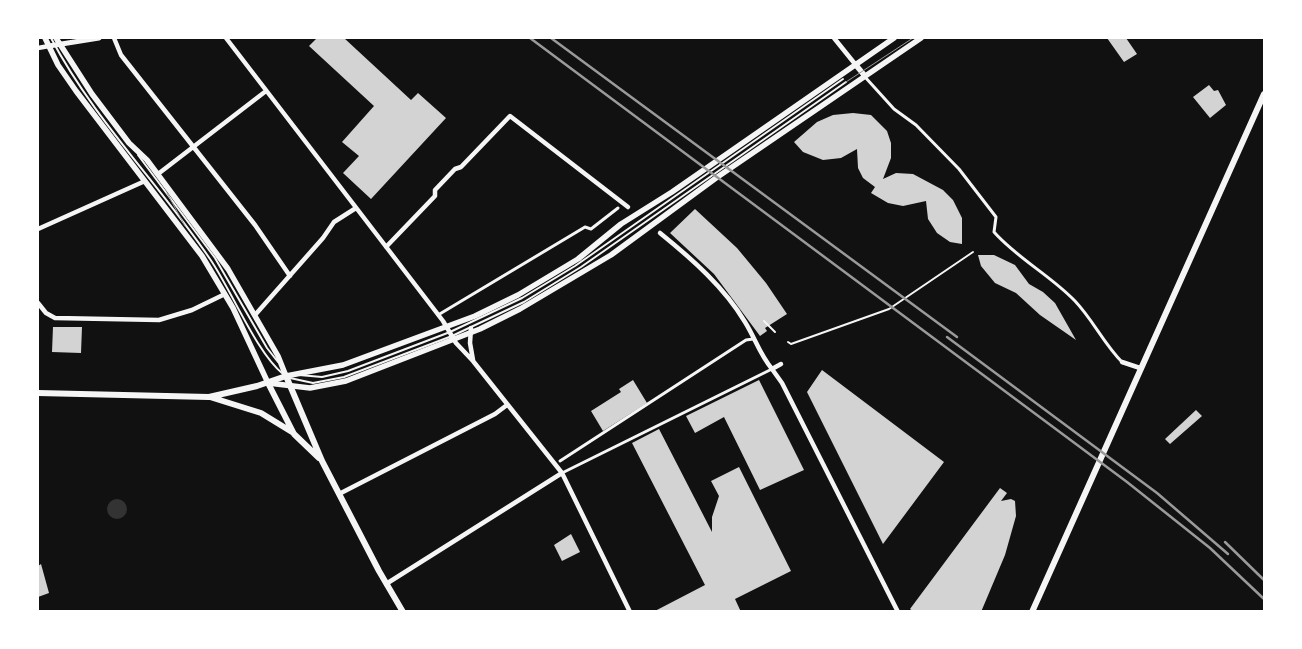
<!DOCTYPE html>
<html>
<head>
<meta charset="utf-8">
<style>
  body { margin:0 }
  #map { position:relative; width:1302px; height:649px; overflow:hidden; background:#111; font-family:Helvetica,sans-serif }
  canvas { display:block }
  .frame { position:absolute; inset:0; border:39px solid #fff; pointer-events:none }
</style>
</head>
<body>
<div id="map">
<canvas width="1302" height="649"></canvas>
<div class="frame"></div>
</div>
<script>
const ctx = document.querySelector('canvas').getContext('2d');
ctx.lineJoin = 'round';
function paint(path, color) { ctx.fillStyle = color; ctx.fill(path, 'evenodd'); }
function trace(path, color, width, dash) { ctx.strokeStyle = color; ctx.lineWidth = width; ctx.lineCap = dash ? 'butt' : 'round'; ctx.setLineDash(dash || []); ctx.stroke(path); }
paint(new Path2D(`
  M107 509a10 10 0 1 1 20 0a10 10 0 1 1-20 0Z`), '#333');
paint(new Path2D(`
  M 317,38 L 344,38 L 411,100 L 418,93 L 446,118 L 371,199 L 343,173 L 359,156 L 342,142 L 374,106 L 309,46 Z
  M 1107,38 L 1126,38 L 1137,54 L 1124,62 Z
  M 1209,85 L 1214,91 L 1218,90 L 1226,105 L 1210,118 L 1193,97 Z
  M 853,113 L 871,115 L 887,131 L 891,143 L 891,158 L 883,179 L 896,173 L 913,174 L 943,190 L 953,200 L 962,218 L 962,244 L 950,242 L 937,233 L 928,219 L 926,201 L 903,206 L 888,203 L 871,193 L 875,187 L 863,178 L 858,168 L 857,149 L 841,158 L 823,160 L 803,152 L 794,142 L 817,122 L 833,115 Z
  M 695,209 L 737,248 L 766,283 L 787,314 L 765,328 L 767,331 L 760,336 L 714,274 L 670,233 Z
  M 978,255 L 994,255 L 1015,265 L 1029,284 L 1043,292 L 1055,303 L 1076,340 L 1040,315 L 1016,293 L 995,283 L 981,266 Z
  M 53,327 L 82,327 L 81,353 L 52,352 Z
  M 822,370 L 944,462 L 883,544 L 807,392 Z
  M 633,380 L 647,403 L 603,431 L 591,411 L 621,392 L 619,389 Z
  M 759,380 L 804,470 L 760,490 L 724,417 L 695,433 L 686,416 Z
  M 1196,410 L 1202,416 L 1170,444 L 1165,439 Z
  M 659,429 L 712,532 L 712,517 L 719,496 L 711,481 L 739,467 L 791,571 L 735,599 L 741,612 L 653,612 L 705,585 L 632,443 Z
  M 1000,488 L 1007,493 L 1001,501 L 1011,499 L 1015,501 L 1016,516 L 1005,555 L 981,612 L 914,612 L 910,609 Z
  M 571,534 L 580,552 L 562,561 L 554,545 Z
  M 41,564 L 49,593 L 38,597 L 38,566 Z`), '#d3d3d3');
trace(new Path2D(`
  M 764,321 L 775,332
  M 788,342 L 791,344 L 889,309 L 973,252`), '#f5f5f5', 2);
trace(new Path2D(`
  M 51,38 C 93,118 159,184 210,259 C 232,291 256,352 283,374
  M 138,155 L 215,258 L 267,348 L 278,362
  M 299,375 L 322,377 L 348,371 L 450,332 L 522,298 L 575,266 L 843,79
  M 290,378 L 313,383 L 344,377 L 452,336 L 524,302 L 581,267 L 846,82`), '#f5f5f5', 2);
trace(new Path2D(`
  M 865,77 L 894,109 L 916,125 L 959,169 L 996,217 L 994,232 C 1018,259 1050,275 1075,301 C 1093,320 1104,344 1122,362
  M 438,315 L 585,227 L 591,229 L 618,208
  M 560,461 L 746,340 L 753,339
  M 562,473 L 772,369`), '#f5f5f5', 3);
trace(new Path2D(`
  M 114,38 L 121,55 L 255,225 L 290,276
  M 226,38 L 443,321 L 456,343 L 473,361 L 562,473 L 630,612
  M 834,38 L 855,64
  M 38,48 L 49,46
  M 158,174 L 266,91
  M 38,229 L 145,181
  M 660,233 C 692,259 724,287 745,322 C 755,338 760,355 772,369
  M 386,247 L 435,196 L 435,190 L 455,169 L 461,167 L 510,116 L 628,207
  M 38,303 L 46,313 L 55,318 L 159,320 L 192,310 L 225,294
  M 255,315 L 323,238 L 334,222 L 356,208
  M 471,328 L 470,343 L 473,360
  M 1122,362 L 1140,368
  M 781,364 L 772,369 L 782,383 L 898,612
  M 339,494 L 495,414 L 507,405
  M 386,584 L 562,473`), '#f5f5f5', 4.5);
trace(new Path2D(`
  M 49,46 L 99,38`), '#f5f5f5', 5);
trace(new Path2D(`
  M 45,38 L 58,65 L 76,91 L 202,256 L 233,308 L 268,383 L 310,388 L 346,381 L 480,329 L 520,309 L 611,255 L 716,178 L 921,38
  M 56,38 L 92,94 L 129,143 L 147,160 L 228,269 L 278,356 L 286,376 L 343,365 L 475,316 L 518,295 L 578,259 L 621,224 L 672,192 L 894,38
  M 855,64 L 865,76`), '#f5f5f5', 5.5);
trace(new Path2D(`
  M 268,383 L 294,434 L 319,458
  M 38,393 L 209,397 L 257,386 L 286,376 L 322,461 L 379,571 L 403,612
  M 210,397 L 261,413 L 292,432
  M 1032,612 L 1264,94`), '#f5f5f5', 6);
trace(new Path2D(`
  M 846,82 L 913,38
  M 167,193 L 185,226`), '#9a9a9a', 1);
trace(new Path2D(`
  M 530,38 L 1127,482 L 1210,548 L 1264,599
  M 551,38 L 957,337
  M 947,337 L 1157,493 L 1228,554
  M 1225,542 L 1264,580`), '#9a9a9a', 2.5);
</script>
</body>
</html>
